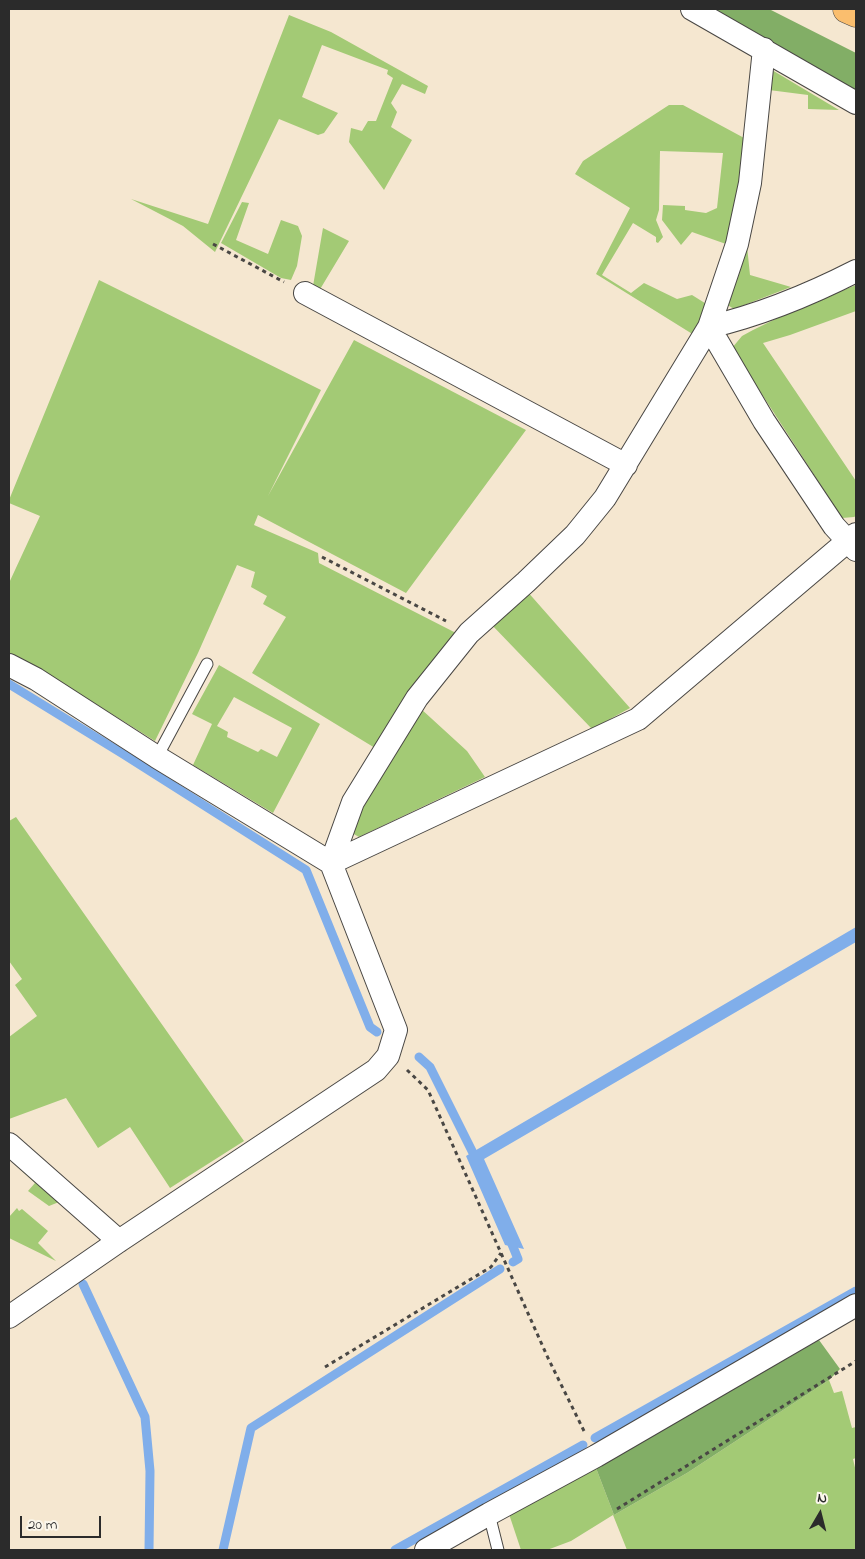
<!DOCTYPE html>
<html>
<head>
<meta charset="utf-8">
<style>
  body { margin:0 }
  #map { position:relative; width:865px; height:1559px; overflow:hidden; background:#f5e7d0; font-family:"Indie Flower",sans-serif }
  canvas { display:block }
  .frame { position:absolute; inset:0; border:10px solid #2b2b2b; pointer-events:none }
  .north { position:absolute; left:795px; top:1489px; width:50px; height:50px; -webkit-text-stroke:4px #fbf7ec; paint-order:stroke; rotate:8deg; font-size:14px; font-weight:700; line-height:20px; text-align:center; color:#2b2b2b }
  .north::after { content:''; display:block; margin:auto; width:18px; height:22px; background:#2b2b2b; clip-path:polygon(50% 0,100% 100%,50% 72%,0 100%) }
  .scale { position:absolute; left:20px; top:1516px; width:81px; height:22px; box-sizing:border-box; border:2px solid #2b2b2b; border-top:0; padding-left:6px; font-size:15px; line-height:18px; white-space:nowrap; color:#2b2b2b; -webkit-text-stroke:4px #fbf7ec; paint-order:stroke }
</style>
</head>
<body>
<div id="map">
<canvas width="865" height="1559"></canvas>
<div class="frame"></div>
<div class="north">N</div>
<div class="scale">20 m</div>
</div>
<script>
const ctx = document.querySelector('canvas').getContext('2d');
ctx.lineJoin = 'round';
function paint(path, color) { ctx.fillStyle = color; ctx.fill(path, 'evenodd'); }
function trace(path, color, width, dash) { ctx.strokeStyle = color; ctx.lineWidth = width; ctx.lineCap = dash ? 'butt' : 'round'; ctx.setLineDash(dash || []); ctx.stroke(path); }
paint(new Path2D(`
  M 289,15 L 331,32 L 428,86 L 425,94 L 402,84 L 391,103 L 397,112 L 391,127 L 412,140 L 384,190 L 349,142 L 351,128 L 362,131 L 368,121 L 376,121 L 393,78 L 387,74 L 388,70 L 322,45 L 302,97 L 338,113 L 324,133 L 318,135 L 279,119 L 215,252 L 183,226 L 131,199 L 208,224 Z
  M 772,70 L 839,110 L 808,109 L 808,95 L 769,90 Z
  M 669,105 L 683,105 L 746,139 L 733,226 L 726,244 L 692,232 L 681,245 L 662,220 L 663,205 L 685,206 L 685,210 L 706,213 L 717,208 L 723,153 L 660,151 L 659,210 L 656,220 L 663,237 L 658,243 L 656,242 L 656,237 L 633,223 L 602,275 L 631,293 L 644,283 L 677,299 L 692,295 L 708,305 L 694,335 L 596,274 L 630,208 L 575,174 L 583,161 Z
  M 242,202 L 249,203 L 236,240 L 268,254 L 281,220 L 298,226 L 302,236 L 297,266 L 291,280 L 281,278 L 221,243 Z
  M 323,228 L 349,241 L 319,291 L 313,286 Z
  M 747,246 L 750,275 L 791,287 L 734,309 L 726,304 Z
  M 99,280 L 321,390 L 268,496 L 354,340 L 526,430 L 406,593 L 258,515 L 254,525 L 318,553 L 319,563 L 456,633 L 375,748 L 252,673 L 286,617 L 263,604 L 267,596 L 251,587 L 255,572 L 237,565 L 198,653 L 155,741 L 51,676 L 9,654 L 9,583 L 40,516 L 9,503 L 9,500 Z
  M 856,285 L 856,311 L 790,335 L 763,343 L 856,481 L 856,516 L 854,517 L 842,518 L 732,348 L 742,336 L 753,330 L 792,311 Z
  M 526,590 L 630,708 L 592,729 L 490,623 Z
  M 219,665 L 320,724 L 273,813 L 193,765 L 212,724 L 192,714 ZM 234,697 L 292,728 L 277,757 L 261,749 L 258,752 L 227,737 L 228,732 L 217,726 Z
  M 420,708 L 467,751 L 485,777 L 359,837 L 352,833 L 360,813 Z
  M 16,817 L 244,1141 L 170,1188 L 130,1127 L 98,1148 L 66,1098 L 9,1119 L 9,1037 L 37,1016 L 15,985 L 22,979 L 9,961 L 9,821 Z
  M 9,1159 L 59,1202 L 49,1206 L 28,1191 L 35,1183 Z
  M 17,1208 L 19,1211 L 22,1209 L 48,1231 L 38,1243 L 56,1261 L 9,1238 L 9,1217 Z
  M 829,1380 L 834,1393 L 842,1391 L 852,1428 L 856,1427 L 856,1458 L 853,1459 L 856,1472 L 856,1550 L 627,1550 L 613,1515 L 571,1541 L 547,1550 L 521,1550 L 509,1514 L 596,1468 L 614,1515 L 687,1473 Z`), '#a3ca75');
paint(new Path2D(`
  M 711,9 L 769,9 L 856,53 L 856,94 Z
  M 819,1340 L 840,1369 L 829,1380 L 687,1473 L 614,1515 L 596,1468 Z`), '#82ae66');
paint(new Path2D(`
  M 856,927 L 856,942 L 484,1159 L 524,1249 L 505,1245 L 466,1156 Z`), '#80aeea');
trace(new Path2D(`
  M 9,684 L 123,754 L 306,870 L 370,1027 L 377,1032
  M 419,1057 L 430,1067 L 477,1161
  M 509,1237 L 518,1259 L 513,1262
  M 83,1284 L 145,1417 L 150,1471 L 149,1550
  M 595,1438 L 856,1291
  M 223,1550 L 251,1428 L 500,1269
  M 395,1550 L 583,1445`), '#80aeea', 9);
const lane = new Path2D(`
  M 157,757 L 207,664
  M 489,1514 L 498,1550`);
const street = new Path2D(`
  M 692,9 L 856,103
  M 856,271 C 809,295 760,315 709,327 L 764,421 L 834,526 L 856,550
  M 305,293 L 626,465
  M 9,665 L 36,679 L 157,757 L 331,863 L 396,1030 L 388,1056 L 376,1070 L 119,1241 L 9,1317
  M 331,863 L 353,802 L 417,698 L 469,633 L 526,582 L 575,535 L 605,498 L 709,327 L 737,244 L 750,183 L 764,49
  M 331,863 L 638,719 L 856,534
  M 9,1144 L 119,1241
  M 426,1550 L 489,1514 L 596,1456 L 856,1305`);
const highway = new Path2D(`
  M 847,9 L 856,13`);
trace(lane, '#494744', 13);
trace(street, '#494744', 24);
trace(highway, '#494744', 29);
trace(new Path2D(`
  M 213,244 L 284,282
  M 322,557 L 446,621
  M 407,1070 L 428,1090 L 548,1358 L 585,1433
  M 325,1367 L 491,1267 L 501,1253
  M 617,1509 L 856,1361`), '#494744', 3, [4, 4]);
trace(lane, '#fff', 11);
trace(street, '#fff', 22);
trace(highway, '#fabe6e', 28);
</script>
</body>
</html>
